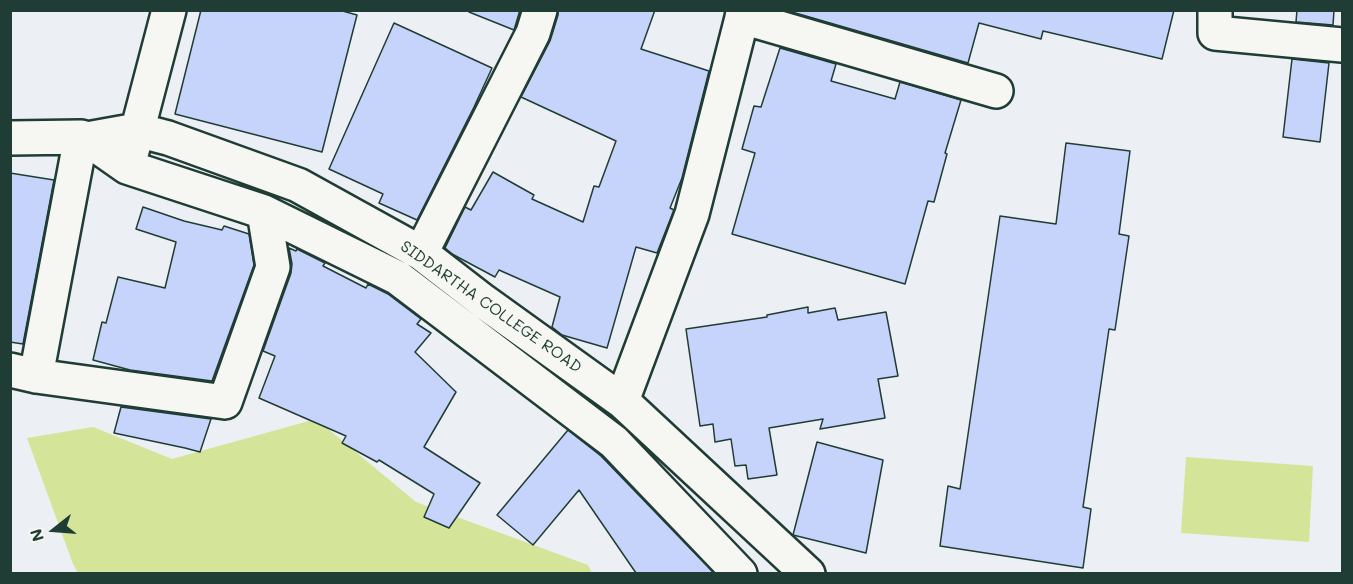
<!DOCTYPE html>
<html>
<head>
<meta charset="utf-8">
<style>
  body { margin:0 }
  #map { position:relative; width:1353px; height:584px; overflow:hidden; background:#eceff4; font-family:Mali,sans-serif }
  canvas { display:block }
  .frame { position:absolute; inset:0; border:12px solid #1f3d34; pointer-events:none }
  .north { position:absolute; left:24px; top:500px; width:60px; height:60px; -webkit-text-stroke:4px #f6f6f2; paint-order:stroke; rotate:253deg; font-size:16px; font-weight:700; line-height:24px; text-align:center; color:#1f3d34 }
  .north::after { content:''; display:block; margin:auto; width:21px; height:27px; background:#1f3d34; clip-path:polygon(50% 0,100% 100%,50% 72%,0 100%) }
</style>
</head>
<body>
<div id="map">
<canvas width="1353" height="584"></canvas>
<div class="frame"></div>
<div class="north">N</div>
</div>
<script>
const ctx = document.querySelector('canvas').getContext('2d');
ctx.lineJoin = 'round';
function paint(path, color) { ctx.fillStyle = color; ctx.fill(path, 'evenodd'); }
function trace(path, color, width, dash) { ctx.strokeStyle = color; ctx.lineWidth = width; ctx.lineCap = dash ? 'butt' : 'round'; ctx.setLineDash(dash || []); ctx.stroke(path); }
function write(font, color, halo, rows, align = 'center') {
  ctx.font = font + ' Mali,sans-serif'; ctx.lineWidth = 4.5; ctx.setLineDash([]); ctx.textBaseline = 'middle'; ctx.strokeStyle = halo; ctx.fillStyle = color; for (const [text, x, y, turn = 0] of rows) {
    ctx.save(); ctx.translate(x, y); ctx.rotate((+turn || 0) * Math.PI / 180); ctx.textAlign = isNaN(turn) ? turn : align; if (halo) ctx.strokeText(text, 0, 0); ctx.fillText(text, 0, 0); ctx.restore();
  }
}
paint(new Path2D(`
  M 316,419 L 416,502 L 588,565 L 592,573 L 78,573 L 73,564 L 27,438 L 93,427 L 172,459 Z
  M 1186,457 L 1313,466 L 1309,542 L 1181,533 Z`), '#d4e599');
const building = new Path2D(`
  M 201,10 L 339,10 L 357,15 L 322,152 L 175,114 Z
  M 469,10 L 520,10 L 514,30 L 469,12 Z
  M 558,10 L 655,10 L 641,49 L 709,71 L 682,178 L 670,208 L 674,210 L 657,253 L 636,247 L 607,348 L 562,335 L 552,327 L 560,297 L 499,270 L 495,277 L 452,254 L 445,248 L 465,207 L 471,210 L 493,172 L 534,195 L 532,199 L 583,222 L 594,186 L 599,187 L 616,141 L 521,97 L 550,41 L 558,15 Z
  M 792,10 L 1174,10 L 1162,59 L 1043,31 L 1041,39 L 979,23 L 968,63 L 792,12 Z
  M 1297,10 L 1334,10 L 1333,25 L 1296,22 Z
  M 394,23 L 492,68 L 474,107 L 417,220 L 379,203 L 383,194 L 329,169 Z
  M 780,48 L 836,64 L 831,81 L 895,99 L 900,82 L 961,100 L 945,153 L 947,154 L 934,202 L 928,201 L 905,284 L 732,234 L 755,153 L 742,149 L 754,106 L 761,107 Z
  M 1292,59 L 1329,63 L 1320,142 L 1283,137 Z
  M 1066,143 L 1130,151 L 1119,234 L 1129,236 L 1115,330 L 1109,329 L 1083,507 L 1091,509 L 1083,568 L 940,546 L 948,486 L 960,489 L 1000,216 L 1056,224 Z
  M 10,173 L 54,180 L 23,344 L 10,342 Z
  M 143,207 L 184,221 L 222,230 L 224,226 L 249,234 L 254,265 L 212,381 L 130,370 L 93,360 L 102,322 L 106,323 L 118,277 L 165,288 L 176,242 L 136,229 Z
  M 289,248 L 296,251 L 297,249 L 325,263 L 323,266 L 366,288 L 368,284 L 388,294 L 421,319 L 417,324 L 431,333 L 415,352 L 456,392 L 424,447 L 480,483 L 449,528 L 424,517 L 434,494 L 379,460 L 377,462 L 342,443 L 346,436 L 259,398 L 275,356 L 263,351 L 291,273 L 292,264 Z
  M 808,307 L 808,313 L 835,308 L 838,320 L 886,312 L 898,376 L 878,379 L 885,418 L 820,429 L 823,419 L 769,428 L 777,475 L 748,479 L 746,465 L 735,466 L 731,439 L 715,442 L 713,424 L 700,426 L 686,329 L 767,317 L 767,315 Z
  M 121,407 L 211,419 L 200,452 L 185,448 L 114,433 Z
  M 568,430 L 601,456 L 714,573 L 636,573 L 579,490 L 533,545 L 497,515 Z
  M 817,442 L 883,460 L 866,553 L 793,535 Z`);
paint(building, '#c6d4fb');
trace(building, '#1f3d34', 1.5);
const minor = new Path2D(`
  M 1215,10 L 1215,33 L 1342,45
  M 742,17 L 996,91
  M 10,138 L 81,137 L 87,139 L 137,130 L 168,138 L 298,185 L 421,253 L 483,301 L 622,401 L 808,574
  M 87,139 L 127,167 L 264,212 L 398,278 L 614,442 L 740,574
  M 132,151 L 169,10
  M 421,253 L 533,33 L 540,10
  M 10,370 L 36,376 L 225,402 L 273,267 L 264,212
  M 36,376 L 81,137
  M 622,401 L 692,214 L 744,10`);
trace(minor, '#1f3d34', 38);
trace(minor, '#f6f6f2', 33);
write('16px', '#1f3d34', '#f6f6f2', [
  ["SIDDARTHA COLLEGE ROAD",491,307,35]
]);
</script>
</body>
</html>
